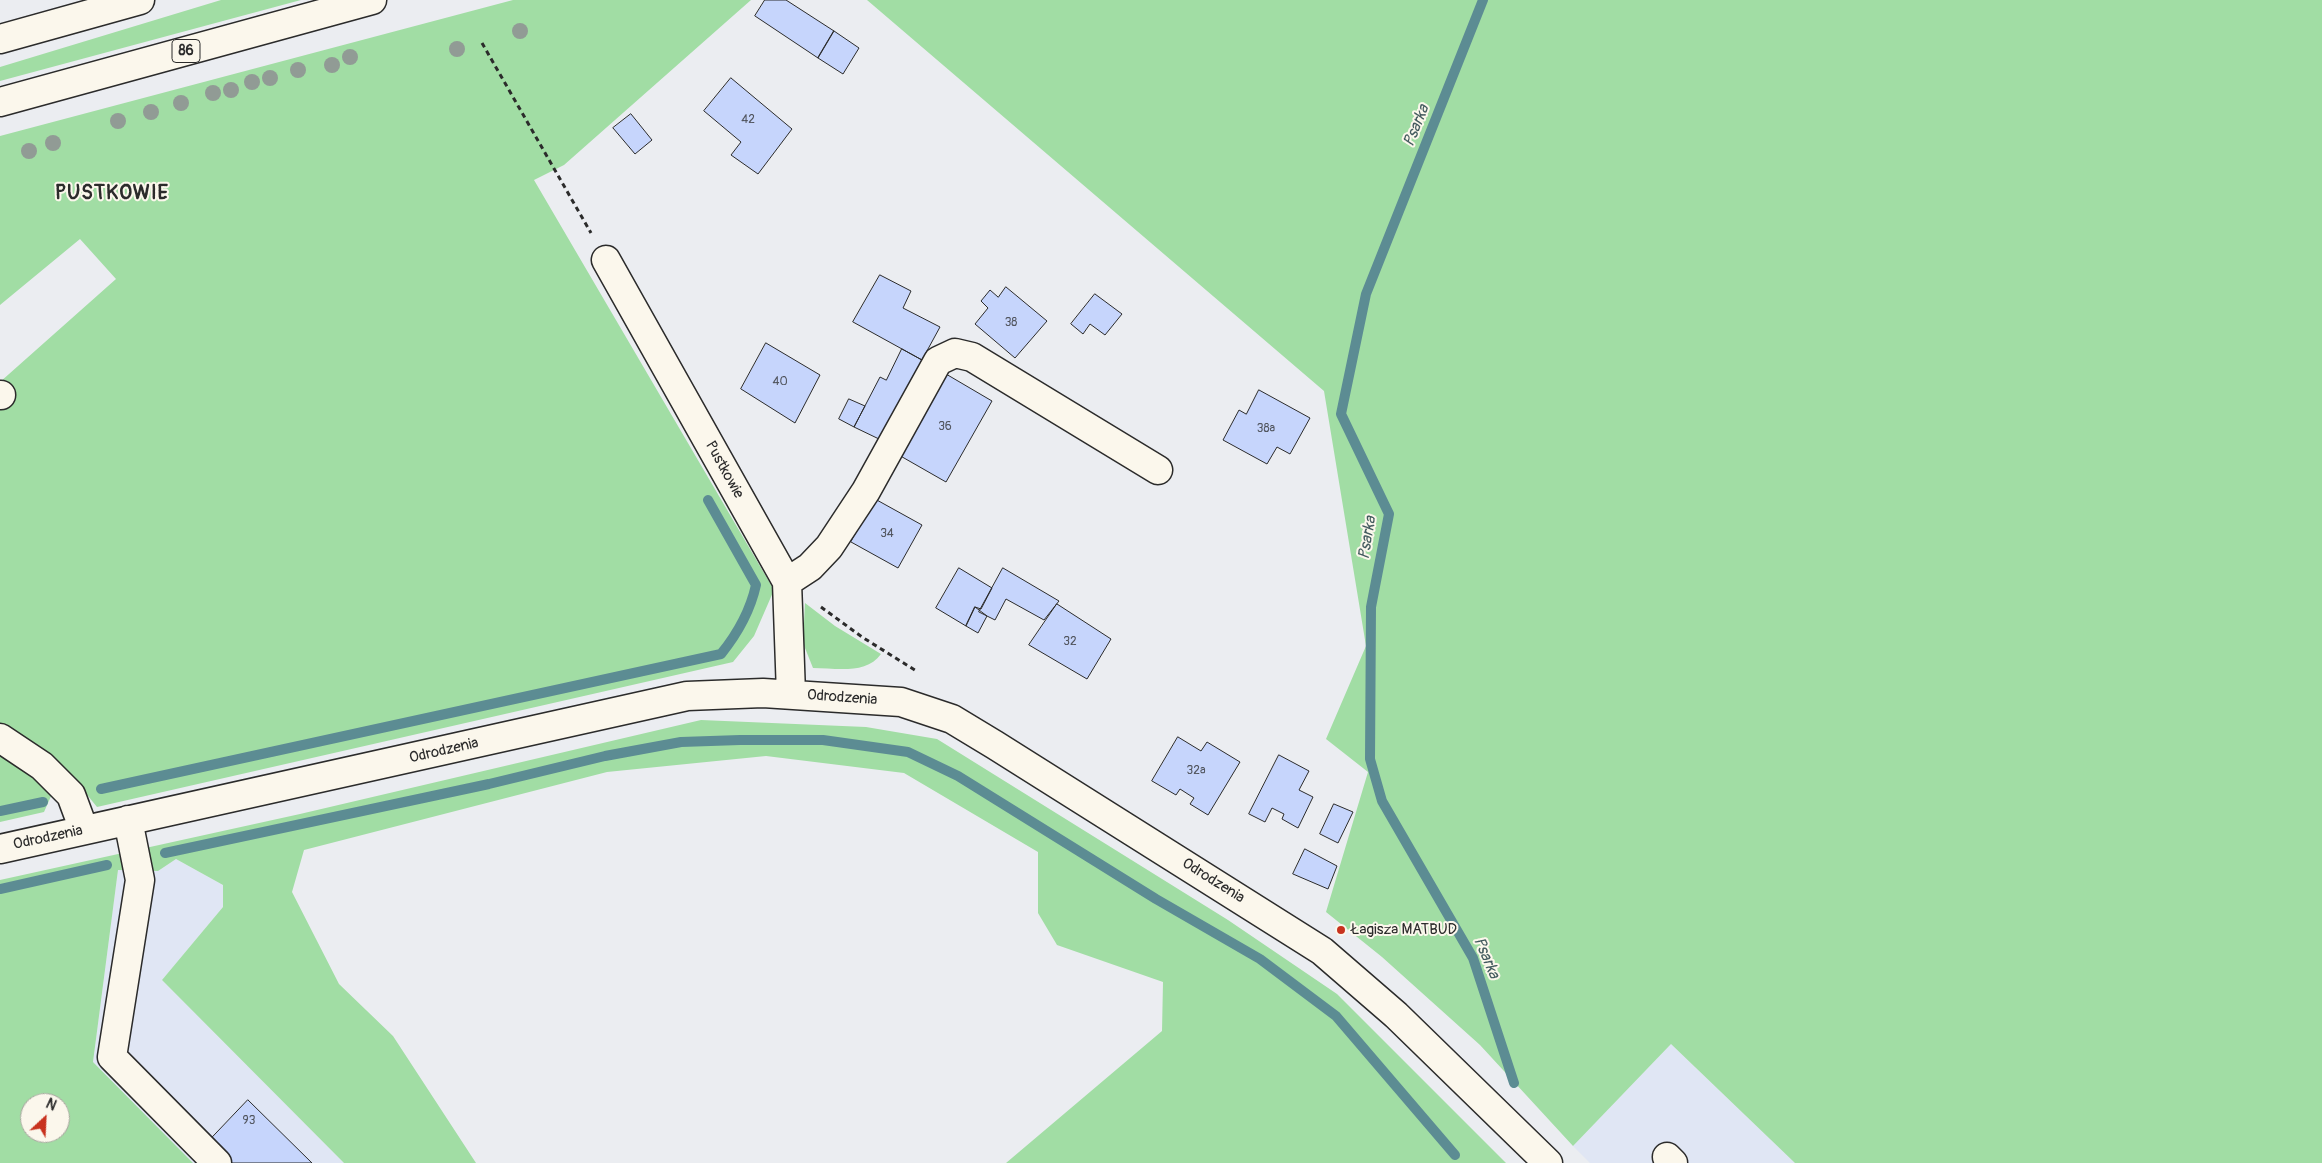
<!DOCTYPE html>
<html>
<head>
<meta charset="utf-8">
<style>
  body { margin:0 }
  #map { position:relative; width:2322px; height:1163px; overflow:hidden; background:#ebedf1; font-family:Pangolin,sans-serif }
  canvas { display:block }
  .north { position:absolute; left:20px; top:1093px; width:50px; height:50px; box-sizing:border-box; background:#fbf7ec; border:1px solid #a8a59f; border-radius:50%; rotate:25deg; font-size:14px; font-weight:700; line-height:20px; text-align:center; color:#2b2b2b }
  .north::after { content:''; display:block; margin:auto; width:18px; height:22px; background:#c8321e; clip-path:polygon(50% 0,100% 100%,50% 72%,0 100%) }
</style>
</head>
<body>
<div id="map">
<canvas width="2322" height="1163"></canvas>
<div class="north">N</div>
</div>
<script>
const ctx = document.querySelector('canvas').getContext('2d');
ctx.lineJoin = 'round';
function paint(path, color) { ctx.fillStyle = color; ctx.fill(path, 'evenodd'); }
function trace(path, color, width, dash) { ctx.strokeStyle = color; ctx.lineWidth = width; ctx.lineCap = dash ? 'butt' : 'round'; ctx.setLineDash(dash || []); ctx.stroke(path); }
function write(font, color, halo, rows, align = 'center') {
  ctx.font = font + ' Pangolin,sans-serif'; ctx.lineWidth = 4; ctx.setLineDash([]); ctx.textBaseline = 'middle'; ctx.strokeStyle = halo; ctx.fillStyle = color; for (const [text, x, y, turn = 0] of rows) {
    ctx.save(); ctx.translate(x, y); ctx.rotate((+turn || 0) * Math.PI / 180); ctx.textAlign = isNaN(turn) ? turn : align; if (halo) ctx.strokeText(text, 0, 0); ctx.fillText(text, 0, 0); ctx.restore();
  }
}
paint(new Path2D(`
  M 176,859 L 223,885 L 223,907 L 162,980 L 344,1163 L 193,1163 L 93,1062 L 118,870 L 158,871 Z
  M 1671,1044 L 1795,1163 L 1590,1163 L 1573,1146 Z`), '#e0e6f4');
paint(new Path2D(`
  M 221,0 L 301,0 L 0,81 L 0,67 Z
  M 513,0 L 751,0 L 564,165 L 534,180 L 774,590 L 754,636 L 733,662 L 97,807 L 84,791 L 0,733 L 0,410 L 13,399 L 0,382 L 116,279 L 80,239 L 0,305 L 0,136 Z
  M 867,0 L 2322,0 L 2322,1163 L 1795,1163 L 1671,1044 L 1573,1146 L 1480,1045 L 1382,957 L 1326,912 L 1368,772 L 1326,739 L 1366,646 L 1324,391 Z
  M 805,603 L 835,626 L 881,654 C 866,675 836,668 813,668 L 803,643 Z
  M 701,720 L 866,727 L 937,739 L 1228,920 L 1337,994 L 1506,1163 L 1006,1163 L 1162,1031 L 1163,982 L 1057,945 L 1038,913 L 1038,852 L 904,773 L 766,756 L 607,772 L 304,850 L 292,892 L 339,984 L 393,1036 L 476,1163 L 344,1163 L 162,980 L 223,907 L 223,885 L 176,859 L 158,871 L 118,870 L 93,1062 L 193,1163 L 0,1163 L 0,880 L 300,814 ZM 30,1103 L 60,1103 L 60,1133 L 30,1133 Z
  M 0,752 L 40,779 L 52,794 L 44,812 L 0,822 Z`), '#a1dda4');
trace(new Path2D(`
  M 1483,0 L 1366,294 L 1341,414 L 1389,514 L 1371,607 L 1370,759 L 1382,801 L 1473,958 L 1514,1083
  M 101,789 L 721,654 C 738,633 750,612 756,585 L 708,500
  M 0,811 L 43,802
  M 165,853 L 489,784 L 605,756 L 681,742 L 740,740 L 823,740 L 908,752 L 958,776 L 1156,899 L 1260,959 L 1336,1016 L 1455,1155
  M 0,889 L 107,865`), '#5c8c93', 10);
const building = new Path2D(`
  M 765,0 L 786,0 L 834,31 L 818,58 L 755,16 Z
  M 834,31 L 859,48 L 843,74 L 818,58 Z
  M 731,78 L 792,129 L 758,174 L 731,155 L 741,142 L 704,111 Z
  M 631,114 L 652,140 L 635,154 L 613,128 Z
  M 880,275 L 911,291 L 903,308 L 940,327 L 922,360 L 853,322 Z
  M 1006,287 L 1047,321 L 1015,358 L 975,324 L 988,308 L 981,301 L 990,290 L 998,297 Z
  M 1095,294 L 1122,314 L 1105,335 L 1090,324 L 1083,334 L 1071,324 Z
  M 766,343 L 820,375 L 795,423 L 741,389 Z
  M 902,349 L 922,360 L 879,439 L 854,427 L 880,377 L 886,380 Z
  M 946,374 L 992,401 L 946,482 L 897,454 Z
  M 1259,390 L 1310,418 L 1290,454 L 1277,447 L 1267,464 L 1223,440 L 1239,410 L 1246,414 Z
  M 849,399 L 865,406 L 854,427 L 839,419 Z
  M 875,499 L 922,525 L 898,568 L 851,542 Z
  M 959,568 L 992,588 L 981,609 L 975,607 L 966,626 L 936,608 Z
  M 1003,568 L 1059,601 L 1044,620 L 1006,599 L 995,620 L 979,612 Z
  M 1057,604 L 1111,639 L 1087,679 L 1029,645 Z
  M 975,607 L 987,616 L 978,633 L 966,626 Z
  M 1178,737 L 1201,751 L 1207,742 L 1240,762 L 1208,815 L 1190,804 L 1194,798 L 1180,789 L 1176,795 L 1152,781 Z
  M 1279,755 L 1309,771 L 1299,790 L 1313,797 L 1298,828 L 1282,819 L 1284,814 L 1272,808 L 1265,822 L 1249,814 Z
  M 1334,804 L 1353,812 L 1338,843 L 1320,834 Z
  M 1305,849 L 1337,866 L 1328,889 L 1293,874 Z
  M 248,1100 L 312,1163 L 229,1163 L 208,1142 Z`);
paint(building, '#c6d5fc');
trace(building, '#2b2b2b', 1);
const minor = new Path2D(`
  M 606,260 L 787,582 L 791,694
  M 0,395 L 1,395
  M 787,582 L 810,567 L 829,547 L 866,491 L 938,361 L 955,353 L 972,357 L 1158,470
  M 0,738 L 42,766 L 71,795 L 84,830
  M 128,820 L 140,880 L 112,1057 L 217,1163
  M 0,849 L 687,696 L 763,693 L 901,702 L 952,719 L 995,745 L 1322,951 L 1396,1015 L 1548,1163
  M 1667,1157 L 1673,1163`);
const major = new Path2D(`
  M 0,39 L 140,0
  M 0,102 L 372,0`);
trace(minor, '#2b2b2b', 31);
trace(major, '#2b2b2b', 31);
trace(new Path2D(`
  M 482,43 L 591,233
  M 821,607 L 862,637 L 918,672`), '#2b2b2b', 3, [5, 4]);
trace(minor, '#fbf7ec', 28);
trace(major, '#fbf7ec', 28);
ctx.fillStyle = '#919b95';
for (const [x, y] of [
  [520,31],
  [457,49],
  [350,57],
  [332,65],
  [298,70],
  [270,78],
  [252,82],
  [231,90],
  [213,93],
  [181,103],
  [151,112],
  [118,121],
  [53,143],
  [29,151]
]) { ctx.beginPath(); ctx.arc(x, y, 8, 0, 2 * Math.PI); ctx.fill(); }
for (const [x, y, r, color] of [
  [1341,930,5,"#c8321e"]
]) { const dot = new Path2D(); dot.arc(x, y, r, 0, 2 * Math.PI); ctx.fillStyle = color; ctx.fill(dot); trace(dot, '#fbf7ec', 2); }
write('12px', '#52565f', null, [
  ["42",748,120],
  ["38",1011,323],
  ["40",780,382],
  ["36",945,427],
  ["38a",1266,429],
  ["34",887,534],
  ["32",1070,642],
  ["32a",1196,771],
  ["93",249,1121]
]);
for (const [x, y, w] of [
  [186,51,28]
]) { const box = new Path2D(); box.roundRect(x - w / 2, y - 11.5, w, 23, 4); ctx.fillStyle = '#fbf7ec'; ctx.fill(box); trace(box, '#2b2b2b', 1); }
write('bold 14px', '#2b2b2b', null, [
  ["86",186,51]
]);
write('15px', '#2b2b2b', '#fbf7ec', [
  ["Pustkowie",724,470,61],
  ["Odrodzenia",842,698,4],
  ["Odrodzenia",444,751,-13],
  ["Odrodzenia",48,838,-12],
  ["Odrodzenia",1213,881,32]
]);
write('15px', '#2b2b2b', '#fbf7ec', [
  ["Łagisza MATBUD",1351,930]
], 'left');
write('italic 16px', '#445b5f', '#fbf7ec', [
  ["Psarka",1417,126,-68],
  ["Psarka",1368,538,-81],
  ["Psarka",1486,958,67]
]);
ctx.letterSpacing = '1px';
write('bold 20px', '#2b2b2b', '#fbf7ec', [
  ["PUSTKOWIE",112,194]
]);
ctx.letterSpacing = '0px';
</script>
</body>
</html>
